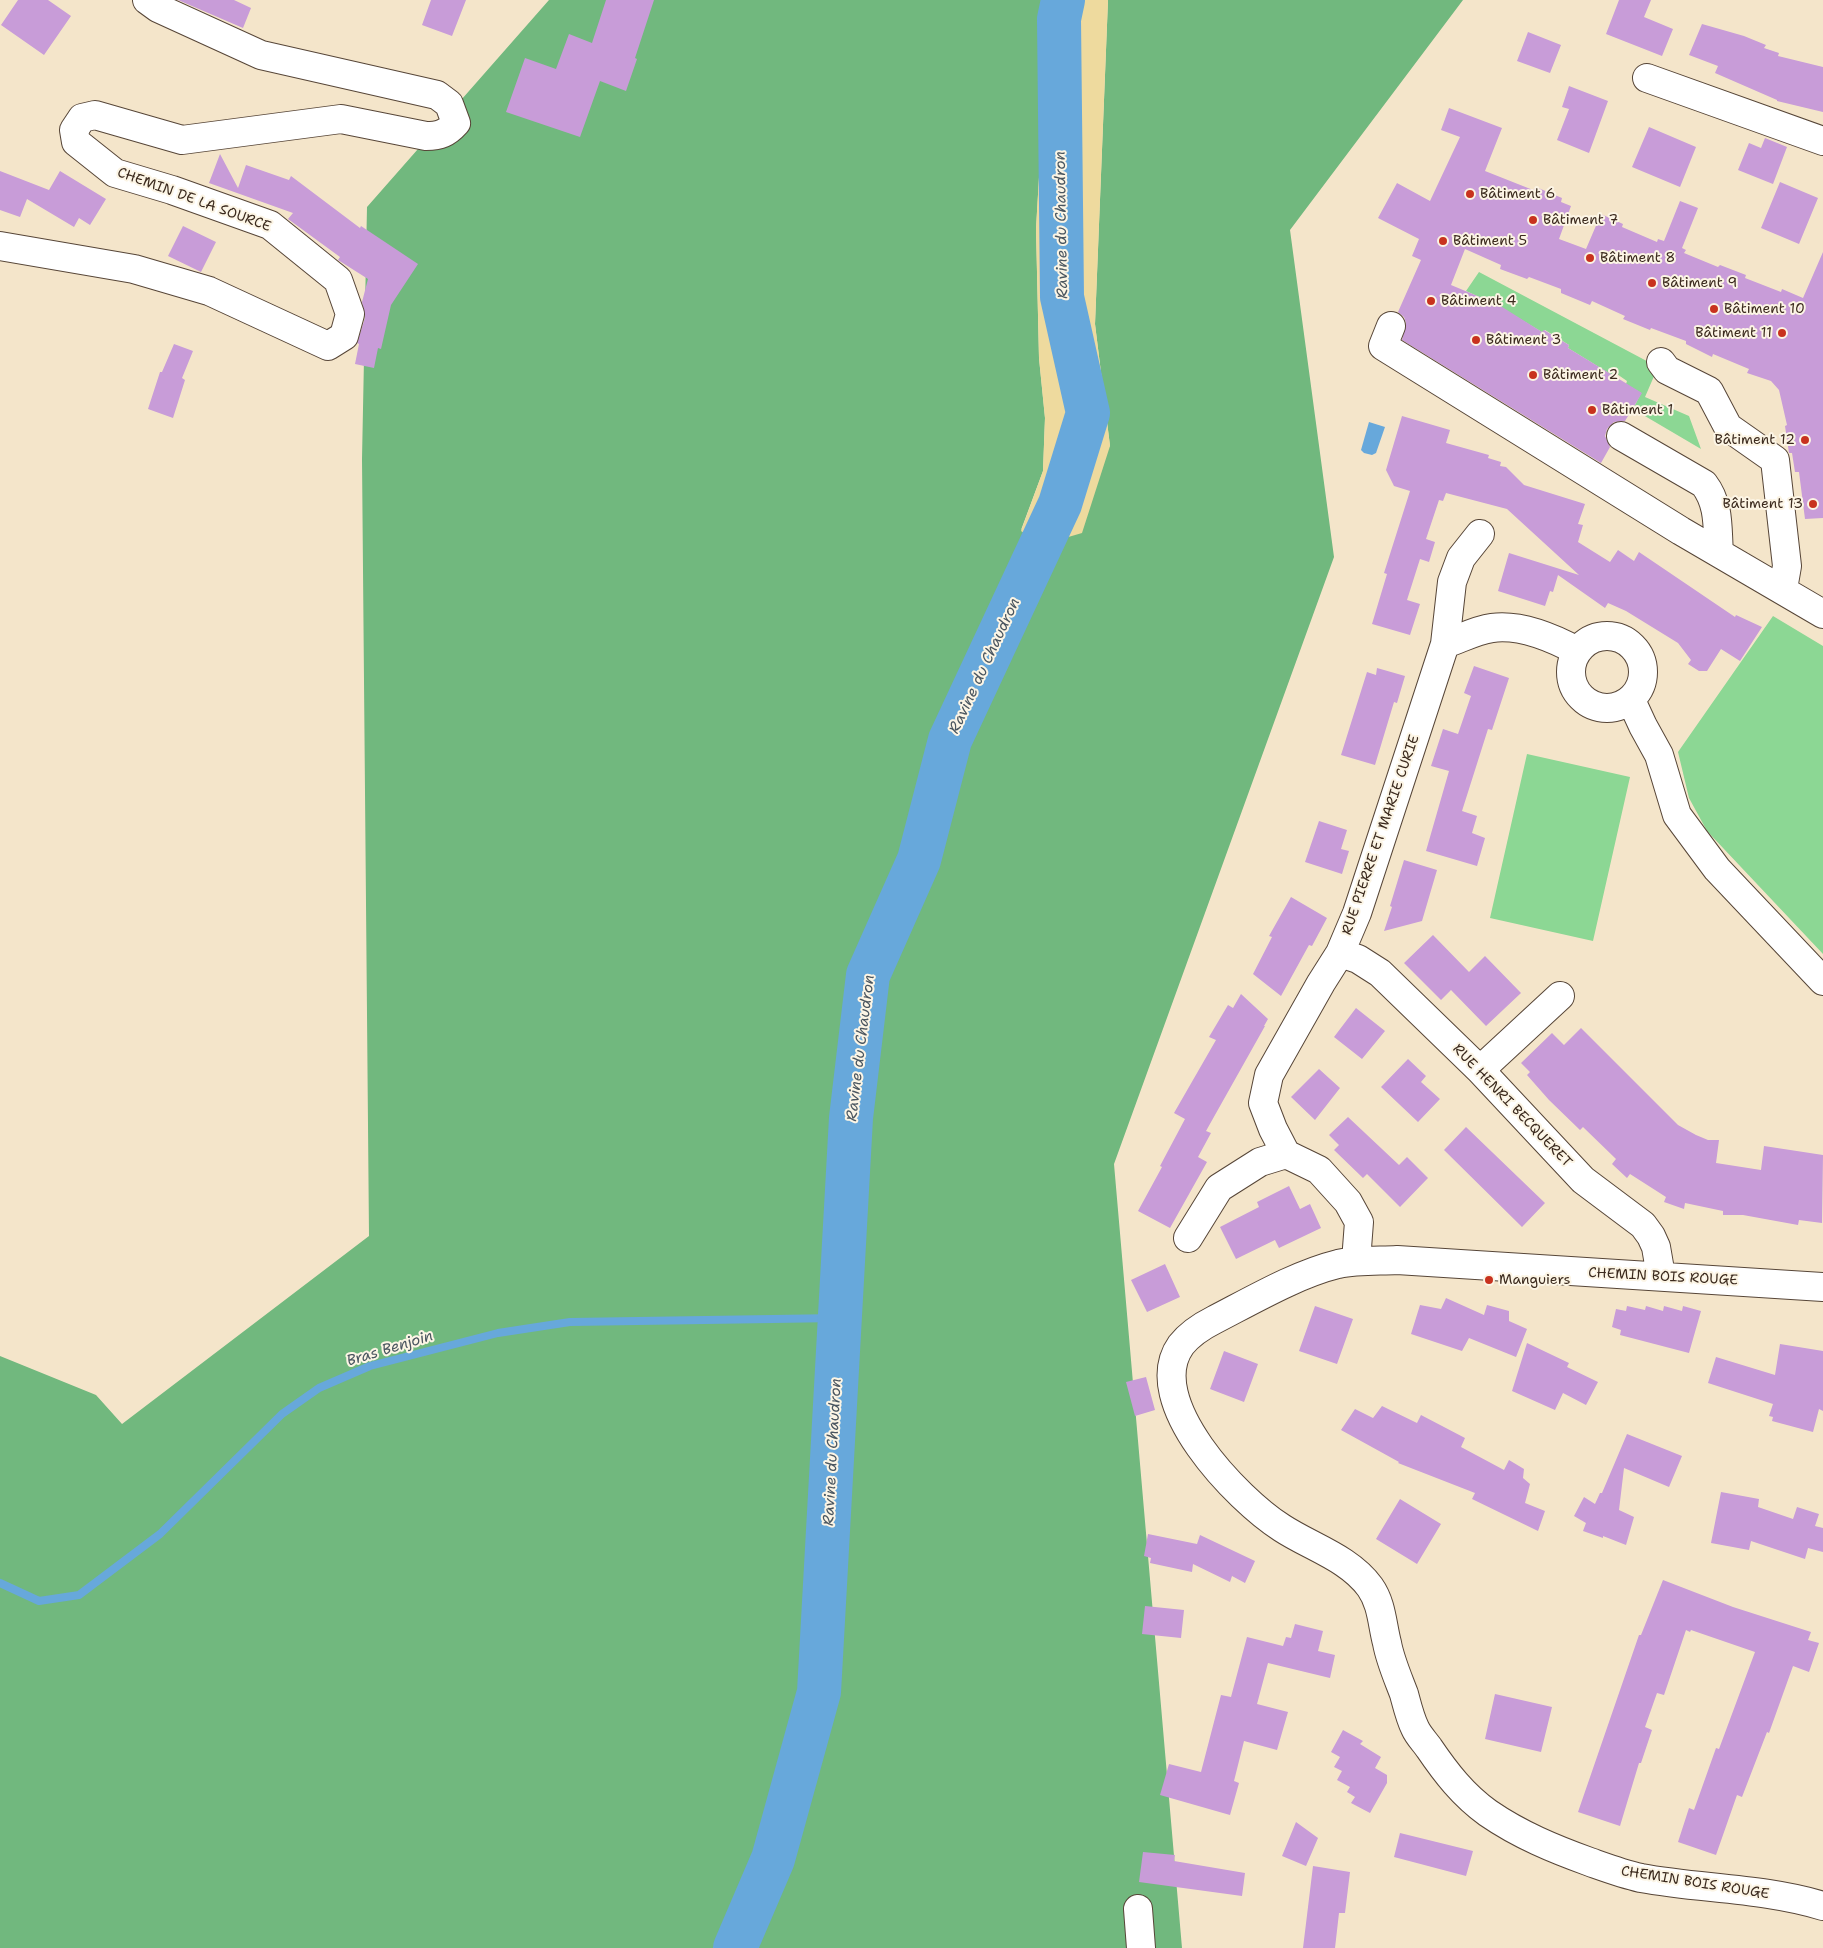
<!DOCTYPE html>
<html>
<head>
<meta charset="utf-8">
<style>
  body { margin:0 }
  canvas { display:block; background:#f4e5ca }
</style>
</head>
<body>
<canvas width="1823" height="1948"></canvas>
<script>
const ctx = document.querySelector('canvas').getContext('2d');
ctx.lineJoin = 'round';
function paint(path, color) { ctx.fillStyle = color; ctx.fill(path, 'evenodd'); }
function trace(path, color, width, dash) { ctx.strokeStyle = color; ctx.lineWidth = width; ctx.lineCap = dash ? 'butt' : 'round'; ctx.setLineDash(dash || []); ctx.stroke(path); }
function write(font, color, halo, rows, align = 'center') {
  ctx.font = font + ' "Shantell Sans",sans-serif'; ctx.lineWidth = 4; ctx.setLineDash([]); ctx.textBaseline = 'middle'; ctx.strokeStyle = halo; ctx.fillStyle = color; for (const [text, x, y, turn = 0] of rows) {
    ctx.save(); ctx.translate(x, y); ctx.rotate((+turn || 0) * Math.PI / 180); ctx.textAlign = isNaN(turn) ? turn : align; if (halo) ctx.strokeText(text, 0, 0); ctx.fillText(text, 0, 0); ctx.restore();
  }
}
paint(new Path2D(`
  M 1479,272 L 1658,367 L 1645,397 L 1689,416 L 1701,449 L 1633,409 L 1641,393 L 1626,384 L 1627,381 L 1614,372 L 1612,375 L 1568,348 L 1569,345 L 1545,330 L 1542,332 L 1498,306 L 1499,303 L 1486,297 L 1484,299 L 1466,291 Z
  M 1773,616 L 1823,646 L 1823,954 L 1707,831 L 1689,798 L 1678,752 Z
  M 1527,754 L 1630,777 L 1593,941 L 1490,918 Z`), '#8cd794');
paint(new Path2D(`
  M 549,0 L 1043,0 L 1044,91 L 1036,229 L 1039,358 L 1045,418 L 1043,471 L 1021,530 L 1110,446 L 1095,324 L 1108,0 L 1463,0 L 1290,230 L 1334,557 L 1114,1164 L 1182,1948 L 0,1948 L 0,1356 L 96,1395 L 122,1424 L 369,1236 L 362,459 L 367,207 Z`), '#71b87e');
paint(new Path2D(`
  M 1043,0 L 1108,0 L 1095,324 L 1110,446 L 1082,533 L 1041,545 L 1021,531 L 1043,471 L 1045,418 L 1039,358 L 1036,229 L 1044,91 Z`), '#eeda9e');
paint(new Path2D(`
  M 1369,422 L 1385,427 L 1376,453 L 1372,455 L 1364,453 L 1361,450 Z`), '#67a8db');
trace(new Path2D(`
  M 0,1583 L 39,1601 L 79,1595 L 160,1534 L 282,1414 L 319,1388 L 370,1366 L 498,1333 L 570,1322 L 840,1318`), '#67a8db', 8);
trace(new Path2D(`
  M 735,1948 L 773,1859 L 819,1692 L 851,1118 L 868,975 L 919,860 L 950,740 L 1060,504 L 1088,413 L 1062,297 L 1059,19 L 1063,0`), '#67a8db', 44);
paint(new Path2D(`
  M 18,0 L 48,0 L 71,16 L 44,55 L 1,25 Z
  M 178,0 L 234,0 L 251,8 L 243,28 Z
  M 431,0 L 466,0 L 452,36 L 422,25 Z
  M 606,0 L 654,0 L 635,58 L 637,59 L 626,91 L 600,81 L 580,137 L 506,112 L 525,58 L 556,69 L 569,34 L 592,43 Z
  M 1619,0 L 1651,0 L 1644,17 L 1673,29 L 1662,56 L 1606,34 Z
  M 1702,24 L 1744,36 L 1766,45 L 1764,48 L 1779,53 L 1778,56 L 1823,67 L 1823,112 L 1777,101 L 1777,100 L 1715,73 L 1718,66 L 1689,55 Z
  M 1528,32 L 1561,45 L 1550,73 L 1517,61 Z
  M 1569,86 L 1608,101 L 1589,153 L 1557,140 L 1569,109 L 1562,107 Z
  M 1449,108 L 1502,128 L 1485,171 L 1533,190 L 1536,187 L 1562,198 L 1561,202 L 1571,206 L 1559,239 L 1586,249 L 1601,214 L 1623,224 L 1622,227 L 1657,242 L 1658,239 L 1664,241 L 1680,201 L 1698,208 L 1682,248 L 1686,250 L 1684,253 L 1718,267 L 1720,265 L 1746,275 L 1745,278 L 1781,292 L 1782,289 L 1803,298 L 1823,252 L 1823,518 L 1805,519 L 1799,472 L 1795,472 L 1792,453 L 1789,453 L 1785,426 L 1787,425 L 1779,390 L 1771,381 L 1747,373 L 1749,369 L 1713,354 L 1712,357 L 1686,344 L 1686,341 L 1651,328 L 1650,330 L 1623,319 L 1625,316 L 1592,301 L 1590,305 L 1561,293 L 1561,289 L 1529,277 L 1527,279 L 1500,269 L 1501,265 L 1465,249 L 1451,285 L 1499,305 L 1542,332 L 1544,330 L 1569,345 L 1568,348 L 1642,393 L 1625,421 L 1614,422 L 1607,429 L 1605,436 L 1610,447 L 1601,463 L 1402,340 L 1406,323 L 1404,317 L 1398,312 L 1421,260 L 1412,256 L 1419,239 L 1378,218 L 1397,183 L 1430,201 L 1460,137 L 1441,130 Z
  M 1649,127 L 1696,147 L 1680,187 L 1632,167 Z
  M 1765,138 L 1787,147 L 1773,184 L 1738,170 L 1749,143 L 1761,148 Z
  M 220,154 L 238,188 L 246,165 L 289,180 L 291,176 L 360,228 L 361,226 L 418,264 L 391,305 L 381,349 L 378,348 L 374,368 L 355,364 L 359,344 L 357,343 L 365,318 L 362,302 L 368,279 L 338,260 L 340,257 L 288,219 L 293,213 L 209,183 Z
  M 0,171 L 49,190 L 60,171 L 106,199 L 90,225 L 79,218 L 74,227 L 27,199 L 20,217 L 0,210 Z
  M 1780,182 L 1818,198 L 1799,244 L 1761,228 Z
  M 183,226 L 216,242 L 201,272 L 168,256 Z
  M 174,344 L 193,351 L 182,378 L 185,380 L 173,418 L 148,409 L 160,372 L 162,372 Z
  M 1402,416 L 1450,430 L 1446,443 L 1489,455 L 1488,458 L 1501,462 L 1500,466 L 1506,467 L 1524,485 L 1585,504 L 1578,524 L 1583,525 L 1578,542 L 1610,562 L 1618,550 L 1634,561 L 1639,552 L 1735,617 L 1736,615 L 1762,627 L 1740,661 L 1721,649 L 1707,671 L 1699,671 L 1688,664 L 1691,660 L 1678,643 L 1626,611 L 1608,603 L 1605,608 L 1558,575 L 1553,592 L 1550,591 L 1545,606 L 1498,591 L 1509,553 L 1579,575 L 1507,509 L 1446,493 L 1443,501 L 1439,500 L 1426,539 L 1435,542 L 1429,562 L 1420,559 L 1407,600 L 1420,604 L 1410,635 L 1372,624 L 1387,574 L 1384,573 L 1410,491 L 1394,486 L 1386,470 Z
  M 1474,666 L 1509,678 L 1492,730 L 1488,729 L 1462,811 L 1477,816 L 1472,833 L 1485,838 L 1477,866 L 1426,851 L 1449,771 L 1431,766 L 1443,729 L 1458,734 L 1471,696 L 1464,693 Z
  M 1377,668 L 1405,676 L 1397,703 L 1394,702 L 1375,765 L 1341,755 L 1367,672 L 1376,675 Z
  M 1319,821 L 1347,830 L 1341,849 L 1349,851 L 1342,874 L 1305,862 Z
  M 1404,860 L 1437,870 L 1422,921 L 1384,931 L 1392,907 L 1390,906 Z
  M 1291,897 L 1327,918 L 1312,946 L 1309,945 L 1281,996 L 1253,974 L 1272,937 L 1269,936 Z
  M 1433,935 L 1469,972 L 1485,956 L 1521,993 L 1486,1026 L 1451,990 L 1441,1000 L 1404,963 Z
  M 1241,994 L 1268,1019 L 1264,1026 L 1265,1026 L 1206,1131 L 1211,1133 L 1198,1157 L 1207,1162 L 1170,1228 L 1138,1211 L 1162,1167 L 1160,1166 L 1185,1119 L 1174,1113 L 1216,1040 L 1209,1037 L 1228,1005 L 1233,1008 Z
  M 1356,1008 L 1385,1031 L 1362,1059 L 1334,1037 Z
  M 1581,1028 L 1678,1125 L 1696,1135 L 1708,1140 L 1719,1140 L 1716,1163 L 1761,1170 L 1764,1146 L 1823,1155 L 1822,1223 L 1799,1220 L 1798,1225 L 1743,1215 L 1723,1215 L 1723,1211 L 1685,1203 L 1684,1209 L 1664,1202 L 1666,1197 L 1630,1174 L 1627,1178 L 1612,1164 L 1616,1159 L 1583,1127 L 1580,1130 L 1549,1100 L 1527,1075 L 1530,1072 L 1521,1063 L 1552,1033 L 1564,1045 Z
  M 1408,1059 L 1426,1076 L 1421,1082 L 1440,1099 L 1418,1122 L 1381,1087 Z
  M 1319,1069 L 1340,1088 L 1315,1120 L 1291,1097 Z
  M 1348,1117 L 1399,1165 L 1407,1157 L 1428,1178 L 1400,1207 L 1367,1174 L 1363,1178 L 1334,1150 L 1339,1145 L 1329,1135 Z
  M 1466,1127 L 1545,1203 L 1522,1227 L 1444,1150 Z
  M 1289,1186 L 1300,1209 L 1310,1204 L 1321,1228 L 1279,1248 L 1275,1240 L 1236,1259 L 1220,1227 L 1259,1207 L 1257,1202 Z
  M 1165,1264 L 1180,1297 L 1147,1312 L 1131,1280 Z
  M 1446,1298 L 1484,1315 L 1487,1305 L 1509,1311 L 1509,1321 L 1527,1329 L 1516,1357 L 1469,1338 L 1462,1351 L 1411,1334 L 1420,1305 L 1441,1309 Z
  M 1315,1306 L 1353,1319 L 1337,1364 L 1299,1351 Z
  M 1627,1306 L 1645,1310 L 1646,1306 L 1663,1311 L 1664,1306 L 1682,1311 L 1683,1306 L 1701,1311 L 1689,1353 L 1620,1335 L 1621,1330 L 1612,1327 L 1616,1309 L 1626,1311 Z
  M 1527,1343 L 1569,1363 L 1567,1367 L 1598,1382 L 1586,1405 L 1563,1393 L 1555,1410 L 1512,1391 Z
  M 1780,1344 L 1823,1351 L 1823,1411 L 1819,1409 L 1813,1432 L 1772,1421 L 1773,1417 L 1769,1416 L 1773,1404 L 1708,1383 L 1716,1357 L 1775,1375 Z
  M 1224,1351 L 1258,1364 L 1244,1402 L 1210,1389 Z
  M 1146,1377 L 1155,1410 L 1135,1416 L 1126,1382 Z
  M 1382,1406 L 1417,1423 L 1421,1415 L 1465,1438 L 1461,1447 L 1504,1470 L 1509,1460 L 1524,1469 L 1523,1478 L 1530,1484 L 1525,1503 L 1545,1511 L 1538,1531 L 1472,1499 L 1475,1493 L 1398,1463 L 1399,1462 L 1341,1430 L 1355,1409 L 1373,1418 Z
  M 1627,1434 L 1682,1456 L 1669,1487 L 1624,1468 L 1619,1510 L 1634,1517 L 1626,1545 L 1603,1536 L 1603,1538 L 1583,1531 L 1586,1523 L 1574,1516 L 1584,1497 L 1595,1504 L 1600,1493 L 1602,1493 Z
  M 1721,1492 L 1759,1499 L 1758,1507 L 1793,1519 L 1797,1507 L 1819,1514 L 1815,1526 L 1823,1528 L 1823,1552 L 1808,1548 L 1805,1559 L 1751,1541 L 1749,1550 L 1711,1543 Z
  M 1400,1499 L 1441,1524 L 1417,1564 L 1376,1539 Z
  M 1148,1534 L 1197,1544 L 1200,1535 L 1255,1561 L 1245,1583 L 1232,1576 L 1230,1582 L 1193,1564 L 1192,1572 L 1150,1563 L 1151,1558 L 1144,1556 Z
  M 1663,1580 L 1733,1607 L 1811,1632 L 1808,1640 L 1819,1643 L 1809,1672 L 1793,1666 L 1769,1733 L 1767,1732 L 1742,1797 L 1737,1795 L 1716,1855 L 1678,1842 L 1689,1808 L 1694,1810 L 1716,1748 L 1719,1749 L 1755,1652 L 1691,1630 L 1690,1632 L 1686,1630 L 1664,1695 L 1657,1693 L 1645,1727 L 1652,1730 L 1641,1763 L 1639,1763 L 1620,1826 L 1578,1812 L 1639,1635 L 1641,1635 Z
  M 1145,1606 L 1184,1610 L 1181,1638 L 1142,1634 Z
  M 1295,1624 L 1323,1631 L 1318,1651 L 1335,1655 L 1330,1678 L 1268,1663 L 1257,1704 L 1288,1712 L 1277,1750 L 1244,1741 L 1234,1781 L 1239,1783 L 1230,1815 L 1160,1795 L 1169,1764 L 1201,1772 L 1221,1695 L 1231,1697 L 1247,1637 L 1283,1646 L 1286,1637 L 1291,1638 Z
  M 1495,1694 L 1552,1707 L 1541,1752 L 1485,1739 Z
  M 1343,1730 L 1363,1741 L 1360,1744 L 1381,1757 L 1375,1768 L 1387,1775 L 1387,1783 L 1370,1813 L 1351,1803 L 1355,1797 L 1347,1792 L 1350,1787 L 1337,1780 L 1342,1771 L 1334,1767 L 1340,1757 L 1331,1752 Z
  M 1296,1822 L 1318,1838 L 1306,1866 L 1282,1856 Z
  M 1400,1833 L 1473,1851 L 1466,1876 L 1394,1857 Z
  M 1143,1852 L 1175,1855 L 1174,1861 L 1245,1873 L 1242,1896 L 1139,1882 Z
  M 1313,1866 L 1350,1872 L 1345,1913 L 1339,1913 L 1335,1948 L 1303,1948 Z`), '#c89cd8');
const minor = new Path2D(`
  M 1647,78 L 1823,141
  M 0,246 L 134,269 L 209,291 L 328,346 L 344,336 L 350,314 L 338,280 L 270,225 L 172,190 L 115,173 L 76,142 L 74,130 L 82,118 L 95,115 L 182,140 L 341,119 L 426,136 C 440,136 447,133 456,123 L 449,104 L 437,95 L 261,55 L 158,8 L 147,0
  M 1391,326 L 1383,346 L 1681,531 L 1823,614
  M 1661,362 L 1667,370 L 1709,391 L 1728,427 L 1775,460 L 1787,566 L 1783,589
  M 1621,436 L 1704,484 C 1720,505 1717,528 1719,553
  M1571 672a36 36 0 1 1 72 0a36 36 0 1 1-72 0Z
  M 1445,644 C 1460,639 1476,630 1492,628 C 1521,624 1553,638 1577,651
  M 1631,700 L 1643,726 L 1659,755 L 1677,815 L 1717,869 L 1823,981
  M 1340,953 L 1358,959 L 1380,973 L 1480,1070 L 1583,1180 L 1643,1225 L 1651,1236 L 1656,1247 L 1661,1276
  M 1480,1070 L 1560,996
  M 1188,1238 L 1219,1188 L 1260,1162 L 1286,1154
  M 1356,1261 L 1359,1222 L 1348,1202 L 1319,1170 L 1286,1154 L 1273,1129 L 1263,1103 L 1269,1075 L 1321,983 L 1340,953 L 1357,913 L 1445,644 L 1452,582 L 1461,558 L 1480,534
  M 1823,1287 L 1397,1260 C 1378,1261 1357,1260 1338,1264 C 1297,1274 1251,1301 1214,1320 C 1202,1326 1189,1335 1181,1345 C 1141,1401 1238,1500 1282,1528 C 1311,1547 1349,1558 1370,1587 C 1382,1604 1382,1624 1387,1643 C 1390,1660 1398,1678 1404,1694 C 1407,1705 1410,1718 1415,1728 C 1418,1735 1424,1741 1429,1748 C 1446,1773 1463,1795 1488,1813 C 1520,1835 1554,1849 1590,1862 C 1607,1868 1623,1874 1641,1878 C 1701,1889 1764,1888 1823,1906
  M 1138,1909 L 1141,1948`);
trace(minor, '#574638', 30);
trace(minor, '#fff', 28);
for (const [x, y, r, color] of [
  [1470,194,5,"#c8321e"],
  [1533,220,5,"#c8321e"],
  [1443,241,5,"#c8321e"],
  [1590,258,5,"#c8321e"],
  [1652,283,5,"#c8321e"],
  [1431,301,5,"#c8321e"],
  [1714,309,5,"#c8321e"],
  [1782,333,5,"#c8321e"],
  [1476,340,5,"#c8321e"],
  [1533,375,5,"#c8321e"],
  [1592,410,5,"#c8321e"],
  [1805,440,5,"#c8321e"],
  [1813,504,5,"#c8321e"],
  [1489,1280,5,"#c8321e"]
]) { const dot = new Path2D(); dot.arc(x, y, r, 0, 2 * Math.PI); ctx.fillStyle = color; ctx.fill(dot); trace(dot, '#fcf5e5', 2); }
write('14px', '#3b2a1e', '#fcf5e5', [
  ["Bâtiment 6",1480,194],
  ["Bâtiment 7",1543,220],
  ["Bâtiment 5",1453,241],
  ["Bâtiment 8",1600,258],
  ["Bâtiment 9",1662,283],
  ["Bâtiment 4",1441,301],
  ["Bâtiment 10",1724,309],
  ["Bâtiment 11",1772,333,"right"],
  ["Bâtiment 3",1486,340],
  ["Bâtiment 2",1543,375],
  ["Bâtiment 1",1602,410],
  ["Bâtiment 12",1795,440,"right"],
  ["Bâtiment 13",1803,504,"right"],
  ["Manguiers",1499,1280]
], 'left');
write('14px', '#3b2a1e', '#fcf5e5', [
  ["CHEMIN DE LA SOURCE",194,200,20],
  ["RUE PIERRE ET MARIE CURIE",1381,835,-71],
  ["RUE HENRI BECQUERET",1512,1106,46],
  ["CHEMIN BOIS ROUGE",1663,1277,3],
  ["CHEMIN BOIS ROUGE",1695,1883,9]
]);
write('italic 15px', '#4a5660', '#fcf5e5', [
  ["Ravine du Chaudron",1062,225,-91],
  ["Ravine du Chaudron",985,666,-65],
  ["Ravine du Chaudron",861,1048,-83],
  ["Bras Benjoin",390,1349,-17],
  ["Ravine du Chaudron",833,1452,-87]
]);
</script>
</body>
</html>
